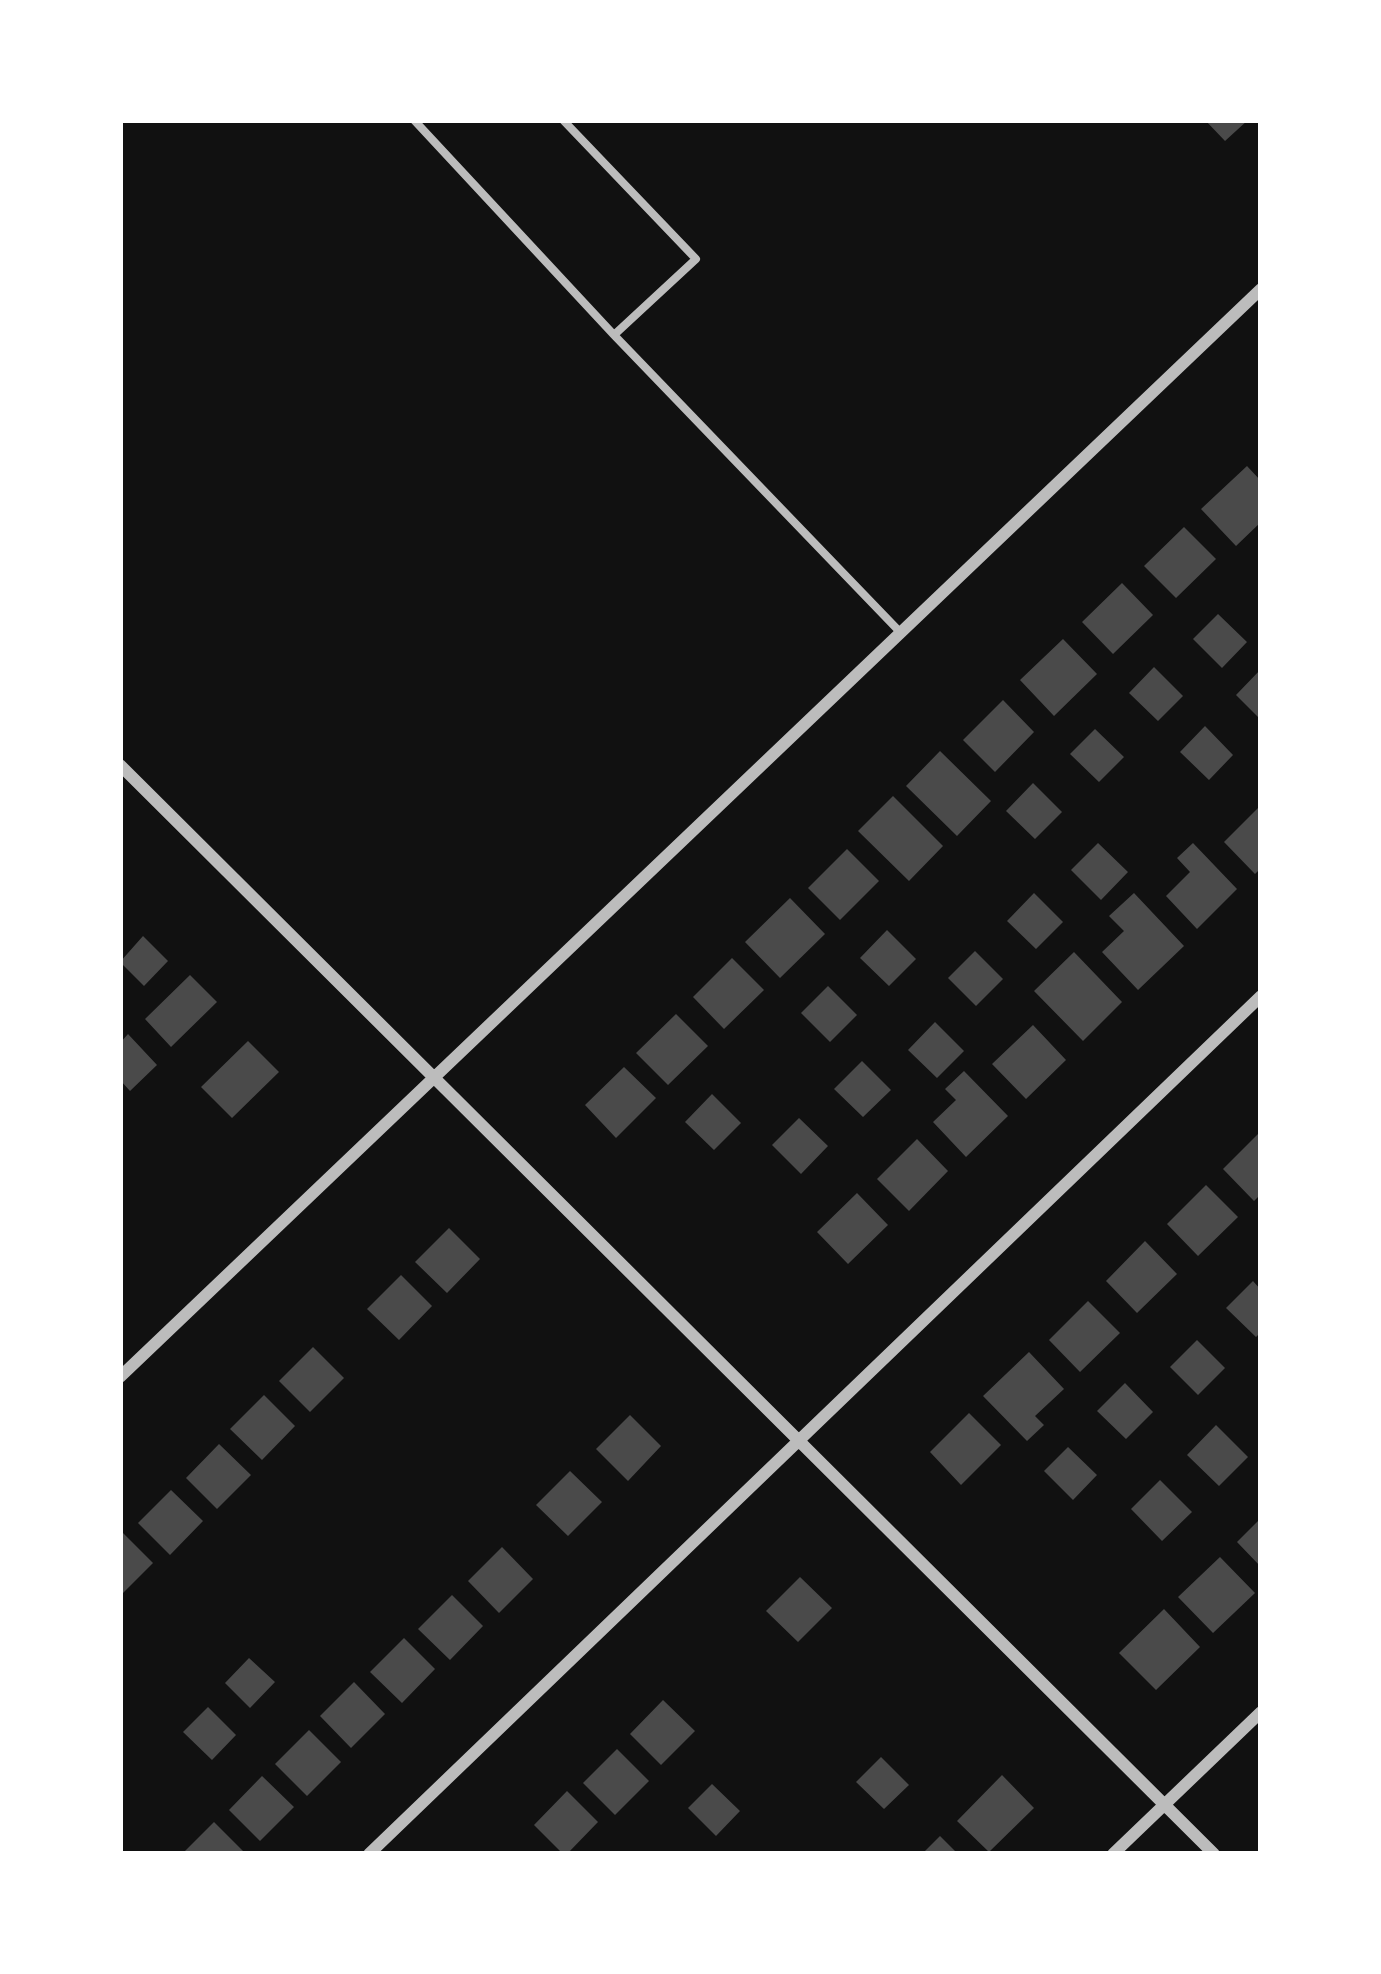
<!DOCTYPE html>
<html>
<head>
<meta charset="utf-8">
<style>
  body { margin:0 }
  #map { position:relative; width:1381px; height:1974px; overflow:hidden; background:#111; font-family:Figtree,sans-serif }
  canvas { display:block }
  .frame { position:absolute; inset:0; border:123px solid #fff; pointer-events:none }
</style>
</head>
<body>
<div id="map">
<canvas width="1381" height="1974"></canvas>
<div class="frame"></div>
</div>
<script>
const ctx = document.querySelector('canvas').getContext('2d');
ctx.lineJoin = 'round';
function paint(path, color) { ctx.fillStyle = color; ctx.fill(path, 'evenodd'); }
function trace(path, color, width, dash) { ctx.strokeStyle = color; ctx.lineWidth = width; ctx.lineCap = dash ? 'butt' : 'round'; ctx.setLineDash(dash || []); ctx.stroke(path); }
paint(new Path2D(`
  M 1205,120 L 1248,120 L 1225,141 Z
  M 1247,466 L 1261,481 L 1261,522 L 1236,546 L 1201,509 Z
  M 1184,527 L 1216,559 L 1176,598 L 1144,566 Z
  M 1122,583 L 1153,615 L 1113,654 L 1082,622 Z
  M 1218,614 L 1247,642 L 1222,668 L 1193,639 Z
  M 1063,639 L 1097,674 L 1054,716 L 1020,680 Z
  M 1154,667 L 1183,696 L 1158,721 L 1129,693 Z
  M 1261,669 L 1261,720 L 1236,695 Z
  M 1003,700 L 1034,732 L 995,772 L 963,740 Z
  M 1205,726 L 1233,755 L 1209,780 L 1180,752 Z
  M 1095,729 L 1124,757 L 1099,782 L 1070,754 Z
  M 940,751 L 991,801 L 957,836 L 906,786 Z
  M 1033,783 L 1062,812 L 1035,839 L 1006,811 Z
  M 893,796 L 943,846 L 909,881 L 858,831 Z
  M 1261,805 L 1261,868 L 1255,874 L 1224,842 Z
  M 1098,843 L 1128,872 L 1101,900 L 1071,870 Z
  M 1193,843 L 1237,889 L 1197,929 L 1166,896 L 1190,872 L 1177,858 Z
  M 847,849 L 879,881 L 840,920 L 808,888 Z
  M 1034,893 L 1063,922 L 1036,949 L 1007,921 Z
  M 1134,893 L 1184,946 L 1138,990 L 1102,952 L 1124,931 L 1109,916 Z
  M 790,898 L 825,934 L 780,978 L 745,942 Z
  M 887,930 L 916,959 L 889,986 L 860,958 Z
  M 143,936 L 168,961 L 144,986 L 120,962 Z
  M 975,951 L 1003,979 L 976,1006 L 948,978 Z
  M 1074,952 L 1122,1002 L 1083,1041 L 1034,991 Z
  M 732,958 L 764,990 L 724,1029 L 693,997 Z
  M 190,975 L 217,1002 L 171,1047 L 145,1019 Z
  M 828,986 L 857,1015 L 830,1042 L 801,1013 Z
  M 676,1014 L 708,1046 L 668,1085 L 636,1053 Z
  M 935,1022 L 964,1051 L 937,1078 L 908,1050 Z
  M 1033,1025 L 1066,1060 L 1026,1099 L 992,1064 Z
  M 128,1034 L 157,1065 L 130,1091 L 120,1080 L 120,1043 Z
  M 248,1041 L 279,1072 L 232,1118 L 201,1087 Z
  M 862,1061 L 891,1090 L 863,1117 L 834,1089 Z
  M 624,1067 L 656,1098 L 616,1138 L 585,1105 Z
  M 964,1071 L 1008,1116 L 966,1157 L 933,1122 L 956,1100 L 945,1089 Z
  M 712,1094 L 741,1123 L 714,1150 L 685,1122 Z
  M 799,1118 L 828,1146 L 801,1174 L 772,1145 Z
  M 1261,1131 L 1261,1194 L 1254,1201 L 1223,1169 Z
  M 917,1139 L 948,1171 L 909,1211 L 877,1179 Z
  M 1206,1185 L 1238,1217 L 1198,1256 L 1167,1224 Z
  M 857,1193 L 888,1225 L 848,1264 L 817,1232 Z
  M 449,1228 L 480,1259 L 447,1293 L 415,1262 Z
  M 1145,1241 L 1177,1274 L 1137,1313 L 1106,1281 Z
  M 401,1275 L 432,1306 L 399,1340 L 367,1309 Z
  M 1253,1281 L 1261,1290 L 1261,1332 L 1256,1337 L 1226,1308 Z
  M 1088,1301 L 1120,1333 L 1080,1372 L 1049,1340 Z
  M 1197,1340 L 1225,1368 L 1198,1395 L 1170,1367 Z
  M 313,1347 L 344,1378 L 310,1412 L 279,1381 Z
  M 1029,1352 L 1064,1389 L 1035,1416 L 1044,1425 L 1027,1441 L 983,1396 Z
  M 1125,1383 L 1153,1412 L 1126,1439 L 1097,1411 Z
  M 264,1395 L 295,1426 L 262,1460 L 230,1429 Z
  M 969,1413 L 1001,1445 L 961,1485 L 930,1452 Z
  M 630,1415 L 661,1446 L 628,1481 L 596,1449 Z
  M 1216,1425 L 1248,1457 L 1219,1486 L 1187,1455 Z
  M 219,1444 L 251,1475 L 217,1509 L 186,1478 Z
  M 1068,1447 L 1097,1475 L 1073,1500 L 1044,1471 Z
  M 570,1471 L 602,1502 L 568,1536 L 536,1505 Z
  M 1160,1480 L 1192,1512 L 1162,1541 L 1131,1509 Z
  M 171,1490 L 203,1521 L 170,1555 L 138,1523 Z
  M 1261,1518 L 1261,1567 L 1237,1542 Z
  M 120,1530 L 153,1563 L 120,1596 Z
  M 502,1547 L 533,1579 L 499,1613 L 468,1581 Z
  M 1220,1557 L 1255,1593 L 1213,1633 L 1178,1597 Z
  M 800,1577 L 832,1608 L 798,1642 L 766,1611 Z
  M 452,1595 L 483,1626 L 450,1660 L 418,1629 Z
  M 1164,1609 L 1200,1647 L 1156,1690 L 1119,1653 Z
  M 404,1638 L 435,1669 L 402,1703 L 370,1672 Z
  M 249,1658 L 275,1682 L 250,1708 L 225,1683 Z
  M 354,1682 L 385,1714 L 351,1748 L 320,1716 Z
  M 663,1700 L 695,1731 L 661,1765 L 630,1734 Z
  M 208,1707 L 236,1735 L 212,1760 L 183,1732 Z
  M 309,1730 L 341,1762 L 307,1796 L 275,1764 Z
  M 617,1749 L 649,1781 L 615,1815 L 583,1783 Z
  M 881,1757 L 909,1785 L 884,1809 L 856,1782 Z
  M 1002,1775 L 1034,1808 L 989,1852 L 957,1821 Z
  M 262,1776 L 294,1807 L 260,1841 L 229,1810 Z
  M 712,1784 L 740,1811 L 716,1836 L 688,1808 Z
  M 567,1791 L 598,1822 L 567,1854 L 563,1854 L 534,1825 Z
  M 214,1822 L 246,1854 L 182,1854 Z
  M 940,1836 L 958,1854 L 922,1854 Z`), '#4a4a4a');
trace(new Path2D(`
  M 414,120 L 614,335 L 900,632
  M 563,120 L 696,259 L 614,335`), '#bcbcbc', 8);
trace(new Path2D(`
  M 120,765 L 1214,1854
  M 120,1377 L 1261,289
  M 369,1854 L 1261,996
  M 1113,1854 L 1261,1712`), '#bcbcbc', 12);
</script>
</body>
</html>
